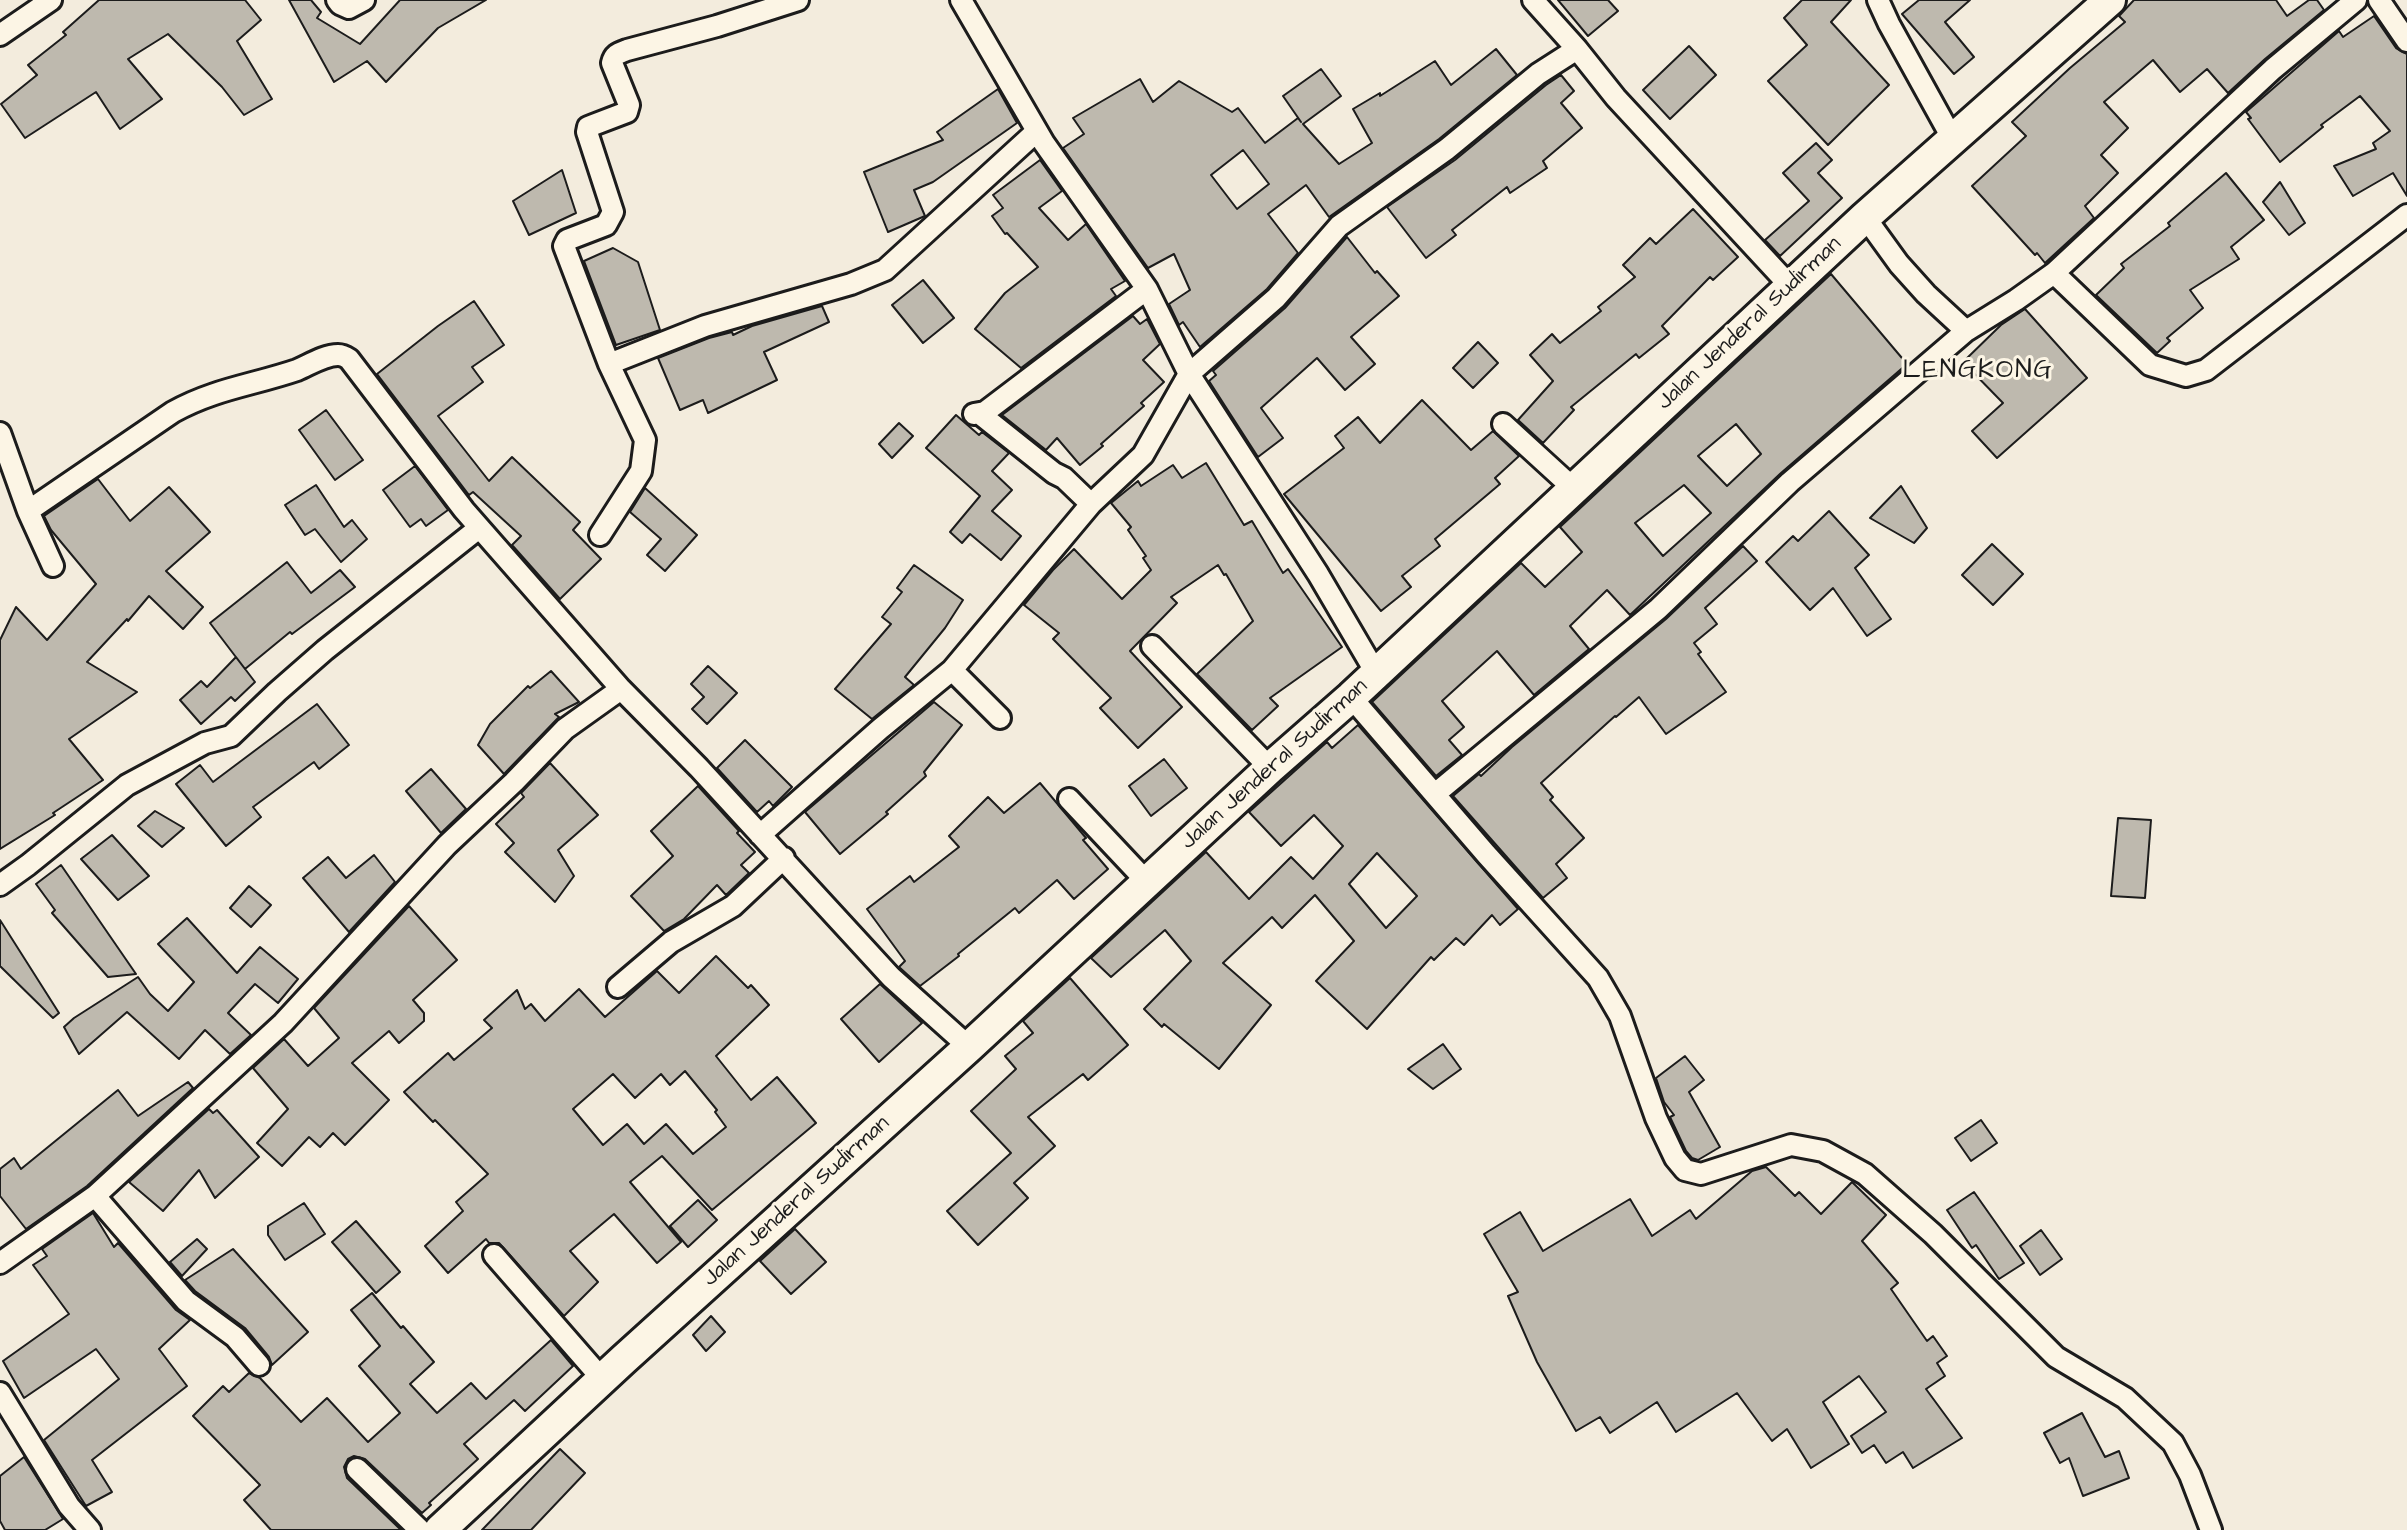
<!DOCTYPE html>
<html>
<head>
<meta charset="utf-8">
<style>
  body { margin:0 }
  canvas { display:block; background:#f3ecdd }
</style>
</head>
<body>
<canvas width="2407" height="1530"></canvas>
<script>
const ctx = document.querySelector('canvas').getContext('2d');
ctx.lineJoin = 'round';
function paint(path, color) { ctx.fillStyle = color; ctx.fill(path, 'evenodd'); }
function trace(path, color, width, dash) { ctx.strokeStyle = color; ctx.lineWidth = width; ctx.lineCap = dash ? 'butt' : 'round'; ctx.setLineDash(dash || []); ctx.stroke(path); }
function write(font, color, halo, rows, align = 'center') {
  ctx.font = font + ' "Architects Daughter",sans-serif'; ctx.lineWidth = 6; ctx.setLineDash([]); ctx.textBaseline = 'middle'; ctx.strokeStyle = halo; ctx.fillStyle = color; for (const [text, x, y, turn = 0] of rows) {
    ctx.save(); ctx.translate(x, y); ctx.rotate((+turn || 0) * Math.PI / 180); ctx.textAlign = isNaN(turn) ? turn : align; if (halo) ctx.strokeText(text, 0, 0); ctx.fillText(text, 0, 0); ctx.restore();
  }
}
const building = new Path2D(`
  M 99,0 L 245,0 L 261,20 L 237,41 L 272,99 L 244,115 L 222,87 L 168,34 L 128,59 L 162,99 L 120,129 L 96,92 L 25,138 L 1,104 L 37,75 L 28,65 L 66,35 L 63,32 Z
  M 289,0 L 311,0 L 321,12 L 317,18 L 360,44 L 400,0 L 486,0 L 438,28 L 386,82 L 367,61 L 334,82 Z
  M 1558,0 L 1608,0 L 1618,11 L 1588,36 Z
  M 1802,0 L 1851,0 L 1831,22 L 1889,85 L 1828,145 L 1768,81 L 1807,45 L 1784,18 Z
  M 1919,0 L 1970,0 L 1945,22 L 1974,57 L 1954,74 L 1902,14 Z
  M 2134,0 L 2276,0 L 2287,16 L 2309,0 L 2317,0 L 2324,10 L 2265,59 L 2228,93 L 2207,69 L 2180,92 L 2153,60 L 2104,102 L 2128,128 L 2101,155 L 2118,173 L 2085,206 L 2094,218 L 2045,263 L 2037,253 L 2035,255 L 1972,186 L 2026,136 L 2012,122 L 2070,68 L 2125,22 L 2119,16 Z
  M 2374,16 L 2396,48 L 2407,54 L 2407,196 L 2393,173 L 2353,196 L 2334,166 L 2376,149 L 2373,143 L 2390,131 L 2360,96 L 2321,125 L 2323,127 L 2280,162 L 2248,119 L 2251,118 L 2246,112 L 2339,31 L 2343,37 Z
  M 1689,46 L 1716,75 L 1670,119 L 1643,90 Z
  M 1496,49 L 1517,75 L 1439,139 L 1329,217 L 1306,185 L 1268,214 L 1298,253 L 1267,289 L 1200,347 L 1183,322 L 1179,325 L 1169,304 L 1190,290 L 1174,254 L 1148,268 L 1063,148 L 1084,134 L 1073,118 L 1140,79 L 1153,102 L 1179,81 L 1232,112 L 1238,108 L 1265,143 L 1298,118 L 1301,122 L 1283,96 L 1321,69 L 1341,96 L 1303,124 L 1339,164 L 1372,143 L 1353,109 L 1380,93 L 1380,96 L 1435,61 L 1451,85 ZM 1243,150 L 1269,184 L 1237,209 L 1211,175 Z
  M 1561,75 L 1574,91 L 1561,103 L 1582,128 L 1543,161 L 1547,168 L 1510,193 L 1507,187 L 1452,230 L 1456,235 L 1426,258 L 1387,207 L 1455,160 L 1546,85 Z
  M 998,89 L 1017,123 L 933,182 L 914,190 L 925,216 L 888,232 L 864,172 L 943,140 L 937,132 Z
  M 1816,143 L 1832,160 L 1818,173 L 1842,198 L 1780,256 L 1765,240 L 1809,201 L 1783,173 Z
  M 1040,160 L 1062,191 L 1039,208 L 1068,240 L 1086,224 L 1125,281 L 1111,289 L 1116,296 L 1021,368 L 975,329 L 1005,293 L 1038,267 L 1007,233 L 1005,234 L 992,216 L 1003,208 L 993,195 Z
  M 562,170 L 576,213 L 529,235 L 513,201 Z
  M 2226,173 L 2264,220 L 2231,247 L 2239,259 L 2190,290 L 2203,308 L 2167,338 L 2170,341 L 2157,353 L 2096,295 L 2124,268 L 2121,264 L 2170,226 L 2168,223 Z
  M 2280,182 L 2305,223 L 2289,235 L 2263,202 Z
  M 1693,209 L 1738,257 L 1713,280 L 1710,277 L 1662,326 L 1669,334 L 1639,358 L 1636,354 L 1571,407 L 1574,410 L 1543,443 L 1518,420 L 1553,381 L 1530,355 L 1552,334 L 1560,343 L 1601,311 L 1598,307 L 1635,277 L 1623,265 L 1650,238 L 1656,244 Z
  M 1347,237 L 1375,273 L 1377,271 L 1399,296 L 1351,337 L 1375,364 L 1345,390 L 1317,358 L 1261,408 L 1283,438 L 1258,457 L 1209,381 L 1216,375 L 1213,371 L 1285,308 Z
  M 613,248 L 638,262 L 660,330 L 616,345 L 584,261 Z
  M 1831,274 L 1907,364 L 1781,473 L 1630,615 L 1607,590 L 1570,626 L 1589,649 L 1534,695 L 1497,651 L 1442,701 L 1464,727 L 1449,740 L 1462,755 L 1436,776 L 1372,702 L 1521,563 L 1545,587 L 1582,552 L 1560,527 ZM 1736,424 L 1761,454 L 1727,486 L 1698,456 ZM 1684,485 L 1711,513 L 1663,556 L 1635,523 Z
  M 923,280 L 954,318 L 923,343 L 892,305 Z
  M 474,301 L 504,345 L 472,367 L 483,382 L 438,416 L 489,481 L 512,457 L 580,522 L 573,530 L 601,559 L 560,599 L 512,545 L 521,536 L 473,492 L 469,495 L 377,374 L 438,326 Z
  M 822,306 L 829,322 L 764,352 L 777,380 L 708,413 L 703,400 L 680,410 L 658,358 L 709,338 L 732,332 L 733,335 L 752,326 Z
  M 2025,309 L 2087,378 L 1997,458 L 1972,431 L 2003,403 L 1963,362 L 2001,325 Z
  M 1133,316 L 1140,324 L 1147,319 L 1160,344 L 1143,360 L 1164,382 L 1141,403 L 1144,406 L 1101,444 L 1103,446 L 1080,465 L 1057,438 L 1046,450 L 1002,415 Z
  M 1478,342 L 1498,363 L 1473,388 L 1453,368 Z
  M 1422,400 L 1471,450 L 1493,431 L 1519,456 L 1495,478 L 1500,484 L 1435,539 L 1440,546 L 1402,576 L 1411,587 L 1381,611 L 1284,494 L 1344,448 L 1335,436 L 1358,417 L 1380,443 Z
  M 326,410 L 363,460 L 335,480 L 299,430 Z
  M 956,415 L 979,435 L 982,432 L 1009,453 L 992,471 L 1012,490 L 992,511 L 1021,536 L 1001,560 L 970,534 L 962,543 L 950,532 L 980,496 L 926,448 Z
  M 899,423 L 913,436 L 892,458 L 879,444 Z
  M 1206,463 L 1244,525 L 1252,521 L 1283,573 L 1288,569 L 1342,647 L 1270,698 L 1278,706 L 1252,730 L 1197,674 L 1253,621 L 1226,574 L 1224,575 L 1218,565 L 1171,597 L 1177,603 L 1130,651 L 1182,707 L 1138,748 L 1100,708 L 1111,698 L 1053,639 L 1059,633 L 1024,605 L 1053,570 L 1074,549 L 1122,599 L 1151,570 L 1143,558 L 1146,556 L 1128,530 L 1131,527 L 1111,503 L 1138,481 L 1141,486 L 1173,465 L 1182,478 Z
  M 415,466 L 448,510 L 426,526 L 421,519 L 410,527 L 383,490 Z
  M 98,479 L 130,521 L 169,487 L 210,532 L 166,571 L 203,607 L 183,629 L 149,596 L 128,621 L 127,619 L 87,662 L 137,692 L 69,739 L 103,780 L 53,813 L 55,815 L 0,849 L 0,640 L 16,607 L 47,640 L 96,584 L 51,530 L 44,516 Z
  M 316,485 L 344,527 L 352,520 L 367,539 L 341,562 L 315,529 L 305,535 L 285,505 Z
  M 1901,486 L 1927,528 L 1914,543 L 1870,518 Z
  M 645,488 L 697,535 L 665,571 L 647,555 L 661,539 L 630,512 Z
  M 1829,511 L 1869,555 L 1855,568 L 1891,619 L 1867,636 L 1833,588 L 1810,610 L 1766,562 L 1793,536 L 1798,541 Z
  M 1992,544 L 2023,574 L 1993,605 L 1962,575 Z
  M 1743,546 L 1757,561 L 1705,608 L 1717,624 L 1694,643 L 1701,652 L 1698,654 L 1726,692 L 1666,734 L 1639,697 L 1616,717 L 1615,716 L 1541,783 L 1553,797 L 1550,800 L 1584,838 L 1556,864 L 1567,878 L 1543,898 L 1453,796 L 1479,774 L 1481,776 L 1512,747 L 1666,619 Z
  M 287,562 L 311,593 L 340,570 L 355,587 L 292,634 L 290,632 L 245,669 L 210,623 Z
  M 914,565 L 963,600 L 945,628 L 905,677 L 914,685 L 872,719 L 835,689 L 891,624 L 882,617 L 902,592 L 897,588 Z
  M 236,657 L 255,682 L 235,701 L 231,697 L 201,724 L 180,700 L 201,681 L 207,687 Z
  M 708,666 L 737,693 L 707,724 L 692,709 L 704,697 L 691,684 Z
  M 551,671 L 579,702 L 555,714 L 559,717 L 504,774 L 478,745 L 490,724 L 528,686 L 530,688 Z
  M 934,702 L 962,725 L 924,772 L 926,776 L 886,812 L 888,814 L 840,854 L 805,812 Z
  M 317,704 L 349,745 L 319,769 L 314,762 L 253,807 L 261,817 L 226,846 L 176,784 L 200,765 L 213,782 Z
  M 1358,725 L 1518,909 L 1500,925 L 1492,915 L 1464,945 L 1456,938 L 1434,960 L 1431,957 L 1367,1029 L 1316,981 L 1354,941 L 1315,895 L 1282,928 L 1272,917 L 1223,963 L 1271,1005 L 1219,1069 L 1164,1024 L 1162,1027 L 1144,1009 L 1191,961 L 1165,930 L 1111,977 L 1091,958 L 1206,852 L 1249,899 L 1291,857 L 1313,879 L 1343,846 L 1314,815 L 1281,846 L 1249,812 L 1327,742 L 1332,748 ZM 1377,853 L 1417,896 L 1386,928 L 1349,884 Z
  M 745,740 L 792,787 L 773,806 L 769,801 L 757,812 L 717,768 Z
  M 1164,759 L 1187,788 L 1151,816 L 1129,786 Z
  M 550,763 L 598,815 L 558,850 L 574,876 L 555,902 L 505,852 L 514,843 L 496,824 L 524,797 L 521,793 Z
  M 431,769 L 466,809 L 441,833 L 406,791 Z
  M 1040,783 L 1086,838 L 1083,840 L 1108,869 L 1074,899 L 1057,880 L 1019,913 L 1015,908 L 958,954 L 959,956 L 920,986 L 899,967 L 905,961 L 867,909 L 910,876 L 914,882 L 959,847 L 949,836 L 988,797 L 1004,813 Z
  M 698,786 L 739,831 L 737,833 L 755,852 L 741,865 L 749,873 L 726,895 L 717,885 L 684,919 L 664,931 L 631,896 L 673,856 L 651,831 Z
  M 155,811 L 184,828 L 162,847 L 138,826 Z
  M 2118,818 L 2151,820 L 2145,898 L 2111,896 Z
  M 112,835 L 149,876 L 118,900 L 81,859 Z
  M 374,855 L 395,882 L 349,932 L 303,878 L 328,857 L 346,878 Z
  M 61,865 L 136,974 L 108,977 L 52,913 L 55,910 L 36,884 Z
  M 249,886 L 271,905 L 251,927 L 230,908 Z
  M 409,906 L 457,960 L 413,1000 L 424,1013 L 424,1021 L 399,1043 L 389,1031 L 352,1063 L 389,1100 L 345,1145 L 333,1133 L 320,1147 L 309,1137 L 282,1166 L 257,1143 L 288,1109 L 253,1068 L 284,1039 L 308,1066 L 339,1038 L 314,1008 Z
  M 187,918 L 237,973 L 260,947 L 298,979 L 278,1003 L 255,984 L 228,1013 L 251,1035 L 230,1054 L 205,1030 L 179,1059 L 127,1012 L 79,1054 L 64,1027 L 74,1018 L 138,977 L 150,994 L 168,1011 L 194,982 L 158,944 Z
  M 0,920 L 59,1013 L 53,1018 L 0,966 Z
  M 716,956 L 748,988 L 751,985 L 769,1005 L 716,1056 L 751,1100 L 777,1077 L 816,1123 L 712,1210 L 662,1156 L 630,1182 L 681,1242 L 657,1263 L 614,1214 L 570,1251 L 598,1282 L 564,1316 L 499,1243 L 489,1243 L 486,1239 L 448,1273 L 425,1246 L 463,1211 L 456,1202 L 488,1174 L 435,1120 L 433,1122 L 404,1092 L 448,1053 L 454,1060 L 492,1028 L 484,1020 L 517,990 L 525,1009 L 531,1004 L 545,1021 L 579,989 L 605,1017 L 657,971 L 679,993 ZM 685,1071 L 717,1110 L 715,1112 L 726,1127 L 693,1154 L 666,1124 L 644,1144 L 627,1124 L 603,1145 L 573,1109 L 613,1074 L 635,1098 L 661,1074 L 670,1085 Z
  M 1070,978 L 1128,1045 L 1088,1080 L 1083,1074 L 1028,1117 L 1055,1146 L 1014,1183 L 1028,1198 L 978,1245 L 947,1211 L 1011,1153 L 971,1111 L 1016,1069 L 1005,1056 L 1033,1033 L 1023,1021 Z
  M 880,984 L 922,1023 L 879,1062 L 841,1019 Z
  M 1443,1044 L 1461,1069 L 1433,1089 L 1408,1069 Z
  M 1685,1056 L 1704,1080 L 1689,1092 L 1720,1147 L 1698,1160 L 1692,1158 L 1686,1151 L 1670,1117 L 1674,1115 L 1664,1102 L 1656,1078 Z
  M 188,1082 L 193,1088 L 87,1186 L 26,1229 L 0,1196 L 0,1169 L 14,1158 L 21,1169 L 118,1090 L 138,1116 Z
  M 209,1109 L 213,1113 L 217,1110 L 259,1157 L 215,1198 L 199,1170 L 163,1211 L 129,1182 Z
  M 1981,1120 L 1997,1143 L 1971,1161 L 1955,1138 Z
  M 1766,1167 L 1795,1196 L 1799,1192 L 1821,1214 L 1852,1182 L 1886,1215 L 1862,1241 L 1898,1283 L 1891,1289 L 1927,1341 L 1933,1336 L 1947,1356 L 1937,1363 L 1945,1376 L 1926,1389 L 1962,1438 L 1913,1468 L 1903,1452 L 1886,1463 L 1874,1445 L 1862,1453 L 1851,1436 L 1886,1412 L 1859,1376 L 1823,1402 L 1849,1444 L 1811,1468 L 1787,1429 L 1772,1441 L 1737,1393 L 1676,1432 L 1657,1402 L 1610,1433 L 1600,1417 L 1576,1431 L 1537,1362 L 1508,1296 L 1518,1292 L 1484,1234 L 1520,1212 L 1543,1251 L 1630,1199 L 1652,1236 L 1690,1210 L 1696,1219 L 1752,1171 Z
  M 1974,1192 L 2024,1263 L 1999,1279 L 1976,1245 L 1972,1248 L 1947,1210 Z
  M 698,1200 L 717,1220 L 688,1247 L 670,1226 Z
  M 304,1203 L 325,1234 L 285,1260 L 268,1235 L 268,1226 Z
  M 93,1213 L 114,1247 L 118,1243 L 176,1310 L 190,1320 L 159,1349 L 187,1386 L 92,1460 L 112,1492 L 86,1506 L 44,1440 L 119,1379 L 96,1349 L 24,1398 L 3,1361 L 69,1314 L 33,1265 L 47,1256 L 42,1249 Z
  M 356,1221 L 400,1272 L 376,1293 L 332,1242 Z
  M 795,1229 L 826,1262 L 791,1294 L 760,1261 Z
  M 2041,1230 L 2062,1259 L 2040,1275 L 2020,1246 Z
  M 197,1239 L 207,1249 L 182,1276 L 170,1262 Z
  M 233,1249 L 308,1332 L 272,1365 L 269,1357 L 245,1328 L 195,1291 L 185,1280 Z
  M 372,1293 L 401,1328 L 403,1326 L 434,1362 L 410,1384 L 437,1413 L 471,1383 L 486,1399 L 551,1340 L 573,1366 L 525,1411 L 514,1400 L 464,1444 L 478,1459 L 429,1503 L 431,1505 L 422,1513 L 365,1459 L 354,1456 L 348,1459 L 344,1467 L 347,1478 L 401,1530 L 271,1530 L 244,1500 L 260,1485 L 193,1416 L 223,1386 L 229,1392 L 249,1373 L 260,1378 L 301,1422 L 327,1398 L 368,1442 L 400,1413 L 359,1366 L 380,1346 L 351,1310 Z
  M 711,1316 L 725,1332 L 706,1351 L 693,1335 Z
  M 2082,1413 L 2105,1457 L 2119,1451 L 2129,1478 L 2083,1496 L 2069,1458 L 2060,1463 L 2044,1433 Z
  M 560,1449 L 585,1473 L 531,1530 L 482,1530 Z
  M 24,1457 L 63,1519 L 45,1530 L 5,1530 L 0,1521 L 0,1476 Z`);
paint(building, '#beb9ae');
trace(building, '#1c1c1c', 2);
const street = new Path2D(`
  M 337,0 L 340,4 L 349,8 L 364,0
  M 961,0 L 1044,143 L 1147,289 L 1189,374 L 1318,574 L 1376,673
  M 1533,0 L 1577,49
  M 1878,0 L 1889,24 L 1952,138
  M 2379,0 L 2407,41
  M 0,35 L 51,0
  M 1865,217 L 1899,264 L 1926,294 L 1966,331
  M 2054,273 L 2150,365 L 2186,376 L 2206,370 L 2407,215
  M 609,364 L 705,326 L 851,284 L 885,270 L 1037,131
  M 974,414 L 985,412 L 1147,289
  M 980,414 L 1054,473 L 1064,478 L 1091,504
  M 1503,424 L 1573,488
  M 0,433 L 28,511 L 173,412 C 214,389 253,385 297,370 C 309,365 324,355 338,355 C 342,355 346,357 349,359 L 464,510 L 621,689 L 699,768 L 891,977 L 969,1047
  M 28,511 L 53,566
  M 600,535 L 641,471 L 645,440 L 609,364 L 564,246 L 567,240 L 606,225 L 613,212 L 587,132 L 588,127 L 593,125 L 627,112 L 629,105 L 612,63 C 614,54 619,53 627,50 L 717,26 L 798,0
  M 1152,646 L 1270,768
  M 952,670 L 1000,718
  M 1351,697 L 1486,854 L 1598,978 L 1620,1016 L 1656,1118 L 1675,1158 L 1685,1170 L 1701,1174 L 1791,1145 L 1823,1151 L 1865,1174 L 1933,1234 L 2056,1357 L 2125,1398 L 2173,1443 L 2190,1475 L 2211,1530
  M 1435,794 L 1658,609 L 1790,482 L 1966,331 L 2016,300 L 2054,273 L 2273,69 L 2356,0
  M 1069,799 L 1147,882
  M 760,835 L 880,729 L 952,670 L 1091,504 L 1143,455 L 1189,374 L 1276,298 L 1339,226 L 1447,149 L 1538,74 L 1577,49 L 1616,98 L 1791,287
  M 0,885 L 28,865 L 127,785 L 205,743 L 231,736 L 277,692 L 325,650 L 479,528
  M 618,987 L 671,942 L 733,906 L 784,858
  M 95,1196 L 186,1301 L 235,1337 L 259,1365
  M 494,1255 L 603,1380
  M 0,1263 L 95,1196 L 283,1023 L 447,845 L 514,782 L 565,729 L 621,689
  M 0,1393 L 69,1506 L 90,1530
  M 357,1469 L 420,1530`);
const secondary = new Path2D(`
  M 440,1530 L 623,1360 L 969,1047 L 1270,768 L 1351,697 L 1865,217 L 2110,0`);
trace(street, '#1c1c1c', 26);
trace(secondary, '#1c1c1c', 36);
trace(street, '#fcf5e5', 20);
trace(secondary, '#fcf5e5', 30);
write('22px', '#1c1c1c', '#fcf5e5', [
  ["Jalan Jenderal Sudirman",1750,324,-43],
  ["Jalan Jenderal Sudirman",1275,765,-42],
  ["Jalan Jenderal Sudirman",797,1202,-42]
]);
ctx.letterSpacing = '2px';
write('26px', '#1c1c1c', '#fcf5e5', [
  ["LENGKONG",1978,372]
]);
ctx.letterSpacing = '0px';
</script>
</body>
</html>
